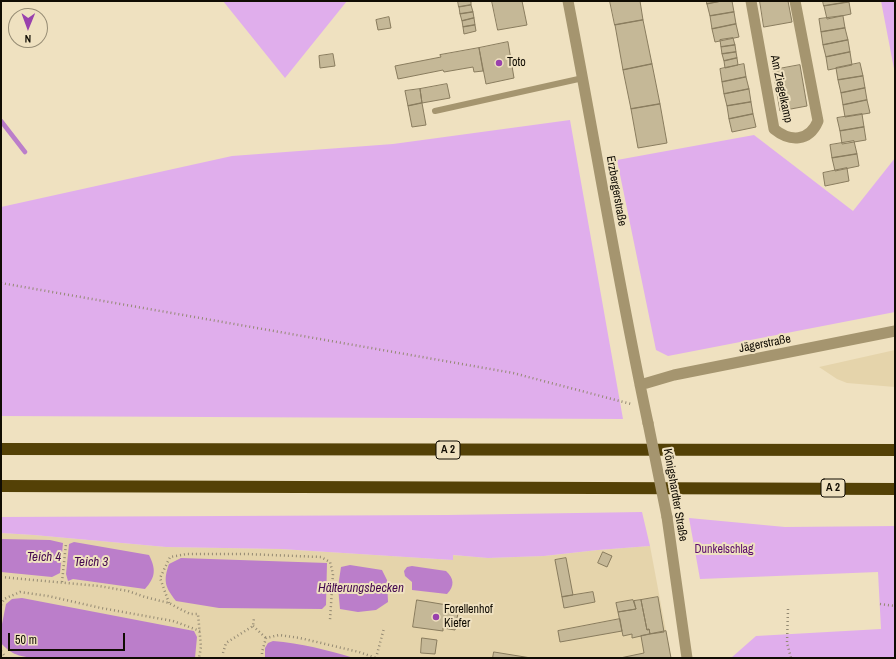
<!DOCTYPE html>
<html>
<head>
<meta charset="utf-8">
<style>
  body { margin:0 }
  #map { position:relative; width:896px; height:659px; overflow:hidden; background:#efe1c0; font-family:"Archivo Narrow",sans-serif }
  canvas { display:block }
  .frame { position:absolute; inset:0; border:2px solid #100c03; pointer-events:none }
  .north { position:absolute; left:8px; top:8px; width:40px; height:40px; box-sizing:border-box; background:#efe1c0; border:1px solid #968c74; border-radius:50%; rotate:181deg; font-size:11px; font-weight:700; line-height:16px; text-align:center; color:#100c03 }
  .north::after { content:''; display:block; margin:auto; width:14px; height:18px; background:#9941ad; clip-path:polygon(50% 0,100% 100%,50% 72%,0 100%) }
  .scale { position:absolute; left:8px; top:633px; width:117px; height:18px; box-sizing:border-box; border:2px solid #100c03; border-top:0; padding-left:5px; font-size:12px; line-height:14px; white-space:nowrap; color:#100c03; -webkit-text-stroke:3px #efe1c0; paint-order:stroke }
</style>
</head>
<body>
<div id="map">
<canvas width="896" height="659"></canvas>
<div class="frame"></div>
<div class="north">N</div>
<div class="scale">50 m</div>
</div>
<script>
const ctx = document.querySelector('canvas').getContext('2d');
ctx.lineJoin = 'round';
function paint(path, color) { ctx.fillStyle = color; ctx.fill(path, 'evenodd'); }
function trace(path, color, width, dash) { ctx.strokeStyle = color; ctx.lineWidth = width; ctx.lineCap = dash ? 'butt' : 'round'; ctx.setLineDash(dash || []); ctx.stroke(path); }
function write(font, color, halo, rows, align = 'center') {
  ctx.font = font + ' "Archivo Narrow",sans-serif'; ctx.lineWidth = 4; ctx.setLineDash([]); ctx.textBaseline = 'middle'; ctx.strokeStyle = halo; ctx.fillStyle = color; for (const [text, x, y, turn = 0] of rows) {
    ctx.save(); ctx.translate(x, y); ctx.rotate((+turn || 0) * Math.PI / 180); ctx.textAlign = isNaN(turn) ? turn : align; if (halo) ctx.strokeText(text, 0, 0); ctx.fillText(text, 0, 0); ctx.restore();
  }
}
paint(new Path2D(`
  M 895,350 L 895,387 L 847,383 L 837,379 L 819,367 Z
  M 1,533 L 34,535 L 166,547 L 281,549 L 453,560 L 452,555 L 488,558 L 544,556 L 598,550 L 650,546 L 671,658 L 1,658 Z`), '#e5d4ab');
paint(new Path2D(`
  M 223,1 L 347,1 L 285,78 Z
  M 881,1 L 895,1 L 895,74 Z
  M 570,120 L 623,419 L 1,416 L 1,207 L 232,156 L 393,144 Z
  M 754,135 L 853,211 L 895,158 L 895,312 L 668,356 L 656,350 L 617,160 Z
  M 642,512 L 650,546 L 598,550 L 544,556 L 488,558 L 453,555 L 453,560 L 281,549 L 166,547 L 34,535 L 1,533 L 1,517 L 447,515 Z
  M 689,518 L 785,527 L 895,526 L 895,658 L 731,658 L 756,636 L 881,629 L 878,572 L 700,579 Z`), '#e0aeec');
paint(new Path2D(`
  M 1,539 L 50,540 L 63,543 L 60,573 L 52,577 L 1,572 Z
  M 74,542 L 149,555 C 156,569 156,577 145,589 L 73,579 L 68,581 L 66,574 L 69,544 Z
  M 181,558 L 327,563 L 326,605 L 322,609 L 219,608 L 176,601 C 165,587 163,581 169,564 Z
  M 350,565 L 382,570 L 387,580 L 388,602 L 376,610 L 358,612 L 340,609 L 338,587 L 341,567 Z
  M 412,566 L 446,571 C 454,578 455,586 447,594 L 412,590 L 412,582 L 405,576 L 404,571 L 407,567 Z
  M 22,598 L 194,631 L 197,637 L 195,658 L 41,658 C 24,657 13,657 1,643 L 1,629 L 6,604 L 12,599 Z
  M 273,641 C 301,643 327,650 354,658 L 265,658 L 265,648 L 268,643 Z`), '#bb7eca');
trace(new Path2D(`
  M 1,121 L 25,152`), '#bb7eca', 4.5);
const building = new Path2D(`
  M 458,1 L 471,1 L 471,5 L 459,7 Z
  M 492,1 L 522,1 L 527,25 L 498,30 Z
  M 610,1 L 640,1 L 643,20 L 615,25 Z
  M 707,1 L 722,1 L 707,4 Z
  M 722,1 L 732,1 L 734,12 L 710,16 L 707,4 Z
  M 760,1 L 788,1 L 792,22 L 764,27 Z
  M 823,1 L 848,1 L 849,2 L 824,6 Z
  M 849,2 L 851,14 L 827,19 L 824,6 Z
  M 471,5 L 473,12 L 460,14 L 459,7 Z
  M 473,12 L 474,18 L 462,21 L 460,14 Z
  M 734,12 L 736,24 L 712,29 L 710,16 Z
  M 843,16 L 845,28 L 821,32 L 819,19 Z
  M 389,17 L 391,28 L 378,30 L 376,20 Z
  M 474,18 L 475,25 L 463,27 L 462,21 Z
  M 643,20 L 652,64 L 623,70 L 615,25 Z
  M 736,24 L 739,37 L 715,42 L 712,29 Z
  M 475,25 L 476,31 L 464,34 L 463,27 Z
  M 845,28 L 848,40 L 823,45 L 821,32 Z
  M 733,38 L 735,45 L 721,47 L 720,40 Z
  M 848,40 L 850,52 L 826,57 L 823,45 Z
  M 508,42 L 514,78 L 486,84 L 479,48 Z
  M 735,45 L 736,52 L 722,54 L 721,47 Z
  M 479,48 L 483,71 L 474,72 L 473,67 L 444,72 L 443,70 L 398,79 L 395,66 L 441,57 L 440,55 Z
  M 736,52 L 737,58 L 724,61 L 722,54 Z
  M 850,52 L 852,65 L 828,70 L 826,57 Z
  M 333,54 L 335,66 L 320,68 L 319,56 Z
  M 737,58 L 738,65 L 725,68 L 724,61 Z
  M 860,63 L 863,76 L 838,80 L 836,68 Z
  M 652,64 L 660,104 L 631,109 L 623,70 Z
  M 744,64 L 746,77 L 722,82 L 720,69 Z
  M 800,65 L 807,106 L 780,111 L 773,70 Z
  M 863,76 L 865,88 L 841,93 L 838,80 Z
  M 746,77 L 749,89 L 724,94 L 722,82 Z
  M 447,84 L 450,98 L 422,103 L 420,89 Z
  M 865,88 L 867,100 L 843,105 L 841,93 Z
  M 420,89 L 422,103 L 408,106 L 405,91 Z
  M 749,89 L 751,102 L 727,106 L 724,94 Z
  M 867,100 L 870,113 L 845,117 L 843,105 Z
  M 751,102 L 753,114 L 729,119 L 727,106 Z
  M 422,103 L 426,125 L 412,127 L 408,106 Z
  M 660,104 L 667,143 L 638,148 L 631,109 Z
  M 753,114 L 756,127 L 732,132 L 729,119 Z
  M 862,114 L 864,127 L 840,131 L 837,118 Z
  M 864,127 L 866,140 L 842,144 L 840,131 Z
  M 854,141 L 857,154 L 832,158 L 830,145 Z
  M 857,154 L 859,166 L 835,171 L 832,158 Z
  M 847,168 L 849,181 L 825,186 L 823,173 Z
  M 603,552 L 612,556 L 607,567 L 598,563 Z
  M 566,558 L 573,595 L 562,597 L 555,560 Z
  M 593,592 L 595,602 L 564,608 L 562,597 Z
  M 658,597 L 664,632 L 650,634 L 649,629 L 647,630 L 641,600 Z
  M 417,600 L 459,607 L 455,630 L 443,628 L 443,631 L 413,627 Z
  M 633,600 L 636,609 L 618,612 L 616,603 Z
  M 641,600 L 647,630 L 649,629 L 650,634 L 632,638 L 632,634 L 623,636 L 618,612 L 636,609 L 634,601 Z
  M 620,619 L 622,631 L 560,642 L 558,631 Z
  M 666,631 L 671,658 L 620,658 L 644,653 L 641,636 Z
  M 422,638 L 437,640 L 435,654 L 421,653 Z
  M 494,652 L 531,658 L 493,658 Z`);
paint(building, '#c5b897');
trace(building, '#897c5e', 1);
trace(new Path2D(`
  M 1,283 L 513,373 L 631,404
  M 1,577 L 99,586 L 128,591 L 145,597 L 169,603 L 180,609 L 190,614 L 198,614 L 201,647 L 199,658
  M 62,582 L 66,544
  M 169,603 L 160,578 L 170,557 L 187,554 L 246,554 L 321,557 L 330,562 L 333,574 L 330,620
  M 880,604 L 895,606
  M 1,605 L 4,599 L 20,592 L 48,596 L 101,608 L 173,621 L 200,631
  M 788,609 L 787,643 L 791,658
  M 253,626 L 266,638
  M 1,651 L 6,658
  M 223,653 L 226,643 L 253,626 L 254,618
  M 262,658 L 262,652 L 266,638 L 279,635 L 300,638 L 359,652 L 376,658
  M 376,658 L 384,628`), '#938972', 2.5, [1, 3]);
trace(new Path2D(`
  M 435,111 L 583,78`), '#a5956f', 6);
trace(new Path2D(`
  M 751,1 L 774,129 C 790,142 809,142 818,121 L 795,1`), '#a5956f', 11);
trace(new Path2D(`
  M 568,1 C 595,141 618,283 648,423
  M 640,385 L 674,375 L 895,331
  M 667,517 L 687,658`), '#a5956f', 11);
trace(new Path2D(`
  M 1,449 L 895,450
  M 1,486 L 895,489`), '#544106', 12);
trace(new Path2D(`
  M 648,423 L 667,517`), '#a5956f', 11);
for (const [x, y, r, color] of [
  [499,63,4,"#9941ad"],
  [436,617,4,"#9941ad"]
]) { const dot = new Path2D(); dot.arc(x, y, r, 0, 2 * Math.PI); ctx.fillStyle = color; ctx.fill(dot); trace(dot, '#efe1c0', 1.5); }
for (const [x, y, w] of [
  [448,450,24],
  [833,488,24]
]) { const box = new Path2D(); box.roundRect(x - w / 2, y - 9, w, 18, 3); ctx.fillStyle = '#efe1c0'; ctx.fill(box); trace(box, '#100c03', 1); }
write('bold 11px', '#100c03', null, [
  ["A 2",448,450],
  ["A 2",833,488]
]);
write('12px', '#100c03', '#efe1c0', [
  ["Toto",507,63],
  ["Forellenhof",444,610],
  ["Kiefer",444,624]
], 'left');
write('12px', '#100c03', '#efe1c0', [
  ["Am Ziegelkamp",781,89,78],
  ["Erzbergerstraße",616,191,80],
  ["Jägerstraße",765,344,-11],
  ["Königshardter Straße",675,495,80]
]);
write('12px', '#5b0c6b', '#efe1c0', [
  ["Dunkelschlag",724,550]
]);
write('italic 13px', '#440a50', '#efe1c0', [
  ["Teich 4",44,558],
  ["Teich 3",91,563],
  ["Hälterungsbecken",361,589]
]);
</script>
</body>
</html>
